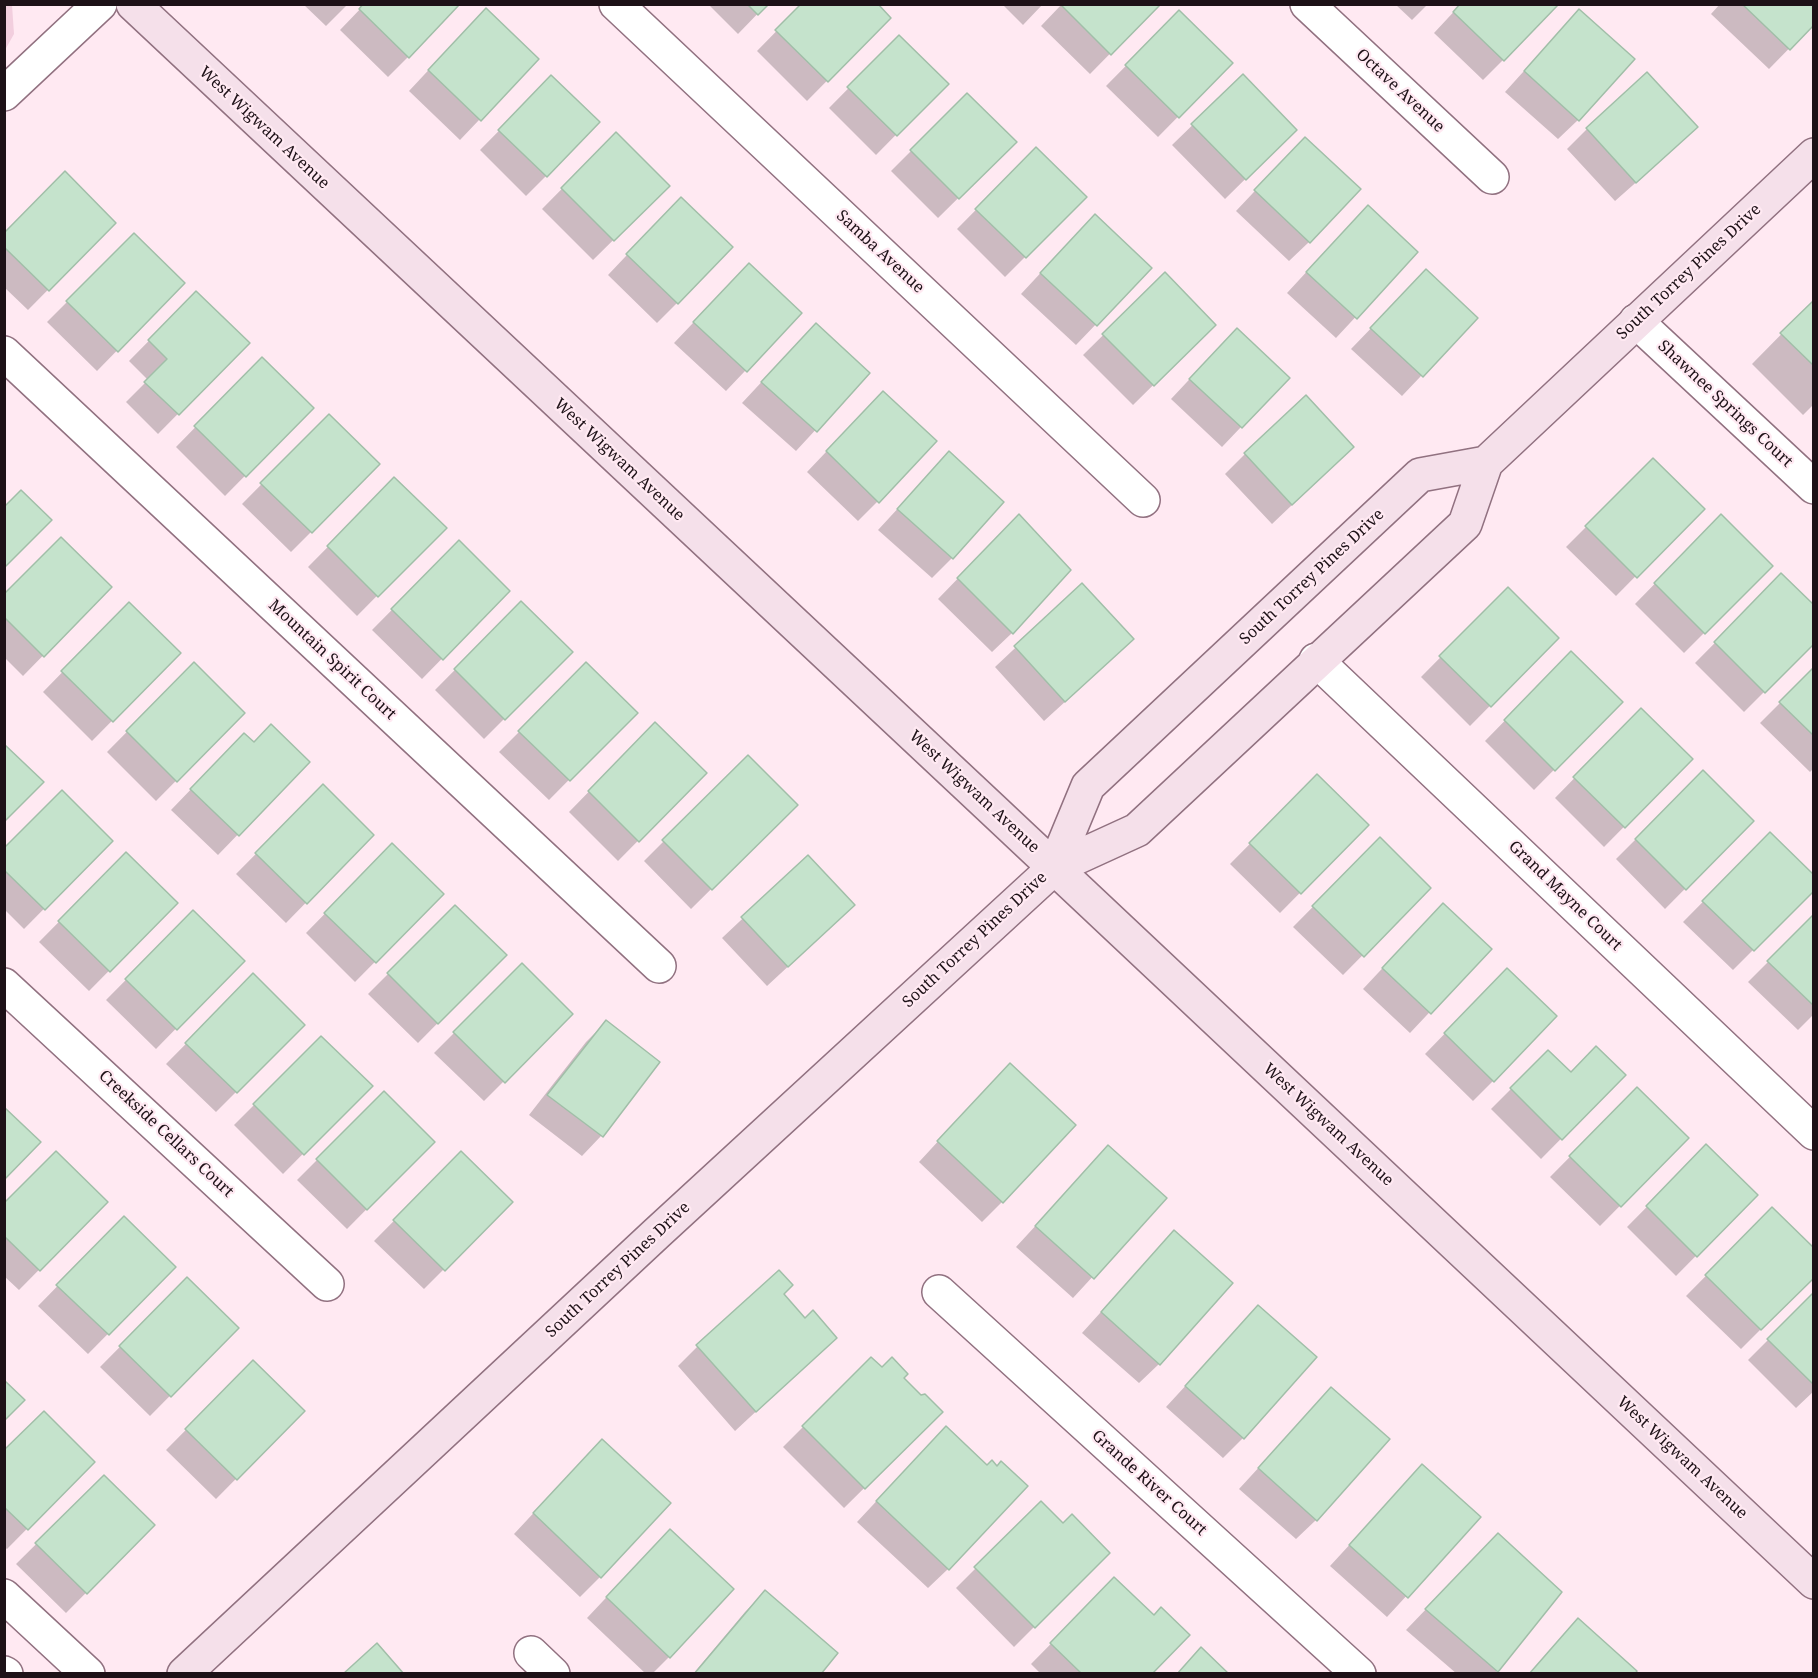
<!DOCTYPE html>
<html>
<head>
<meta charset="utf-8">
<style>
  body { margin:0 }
  #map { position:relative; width:1818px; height:1678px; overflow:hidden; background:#ffe9f2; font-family:"Noto Serif",serif }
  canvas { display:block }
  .frame { position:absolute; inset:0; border:6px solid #1d1117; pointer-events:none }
</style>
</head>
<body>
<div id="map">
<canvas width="1818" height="1678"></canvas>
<div class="frame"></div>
</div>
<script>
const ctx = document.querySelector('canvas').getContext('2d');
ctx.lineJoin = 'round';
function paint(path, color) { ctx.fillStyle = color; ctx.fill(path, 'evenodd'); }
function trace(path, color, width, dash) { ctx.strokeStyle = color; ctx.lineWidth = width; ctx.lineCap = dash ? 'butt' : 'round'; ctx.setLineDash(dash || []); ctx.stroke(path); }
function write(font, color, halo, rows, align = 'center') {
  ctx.font = font + ' "Noto Serif",serif'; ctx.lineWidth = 4.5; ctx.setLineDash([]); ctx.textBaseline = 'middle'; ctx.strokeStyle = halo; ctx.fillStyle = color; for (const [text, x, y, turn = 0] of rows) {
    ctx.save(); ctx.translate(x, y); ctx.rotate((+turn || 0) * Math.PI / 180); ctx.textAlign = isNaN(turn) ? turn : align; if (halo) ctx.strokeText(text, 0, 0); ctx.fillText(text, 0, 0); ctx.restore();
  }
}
paint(new Path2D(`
  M 5,4 L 12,5 L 14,34 L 5,50 Z`), '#f2cede');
paint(new Path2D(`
  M 303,4 L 348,4 L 326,26 Z
  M 365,4 L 408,57 L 388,77 L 340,30 Z
  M 708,4 L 767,4 L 738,34 Z
  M 803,4 L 889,18 L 807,101 L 757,51 Z
  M 1002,4 L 1043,4 L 1023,25 Z
  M 1062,4 L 1159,4 L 1090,74 L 1041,26 Z
  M 1395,4 L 1428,4 L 1412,20 Z
  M 1461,4 L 1503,60 L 1483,80 L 1434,33 Z
  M 1720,4 L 1814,4 L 1814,23 L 1769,69 L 1711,14 Z
  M 1179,12 L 1231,63 L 1158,137 L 1106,86 Z
  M 466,30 L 537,59 L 460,140 L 409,91 Z
  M 1560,31 L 1578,120 L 1558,139 L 1505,92 Z
  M 899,37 L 946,84 L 876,155 L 829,108 Z
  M 1243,76 L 1295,130 L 1225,199 L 1172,145 Z
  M 552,77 L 546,176 L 526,196 L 480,150 Z
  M 967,95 L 1015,142 L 938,218 L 891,171 Z
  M 1587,129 L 1676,147 L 1615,201 L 1567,149 Z
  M 616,134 L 668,186 L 593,260 L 542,209 Z
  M 1036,149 L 1085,197 L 1005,277 L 957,229 Z
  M 1285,159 L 1309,242 L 1289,261 L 1236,211 Z
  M 661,219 L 677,303 L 657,323 L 608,275 Z
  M 114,223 L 28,310 L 4,287 L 4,234 Z
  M 1348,227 L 1416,252 L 1336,338 L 1287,293 Z
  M 134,235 L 183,283 L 97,371 L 47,322 Z
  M 1075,236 L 1150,268 L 1076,345 L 1021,294 Z
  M 1165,274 L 1214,325 L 1133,405 L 1083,355 Z
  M 729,285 L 800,313 L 726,391 L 674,343 Z
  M 1407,291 L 1476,318 L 1402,396 L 1351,349 Z
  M 196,293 L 248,343 L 158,434 L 126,402 L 148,380 L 129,361 Z
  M 1814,301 L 1814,404 L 1803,415 L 1752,364 Z
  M 796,345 L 868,373 L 796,451 L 742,403 Z
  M 1217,350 L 1241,427 L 1222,447 L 1171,399 Z
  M 262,359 L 312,408 L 225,496 L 176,447 Z
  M 863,413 L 878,501 L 858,521 L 807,472 Z
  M 329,416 L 378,465 L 291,552 L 242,504 Z
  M 949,453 L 952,558 L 932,578 L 878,530 Z
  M 1245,454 L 1332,467 L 1272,524 L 1225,474 Z
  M 1653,460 L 1702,509 L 1616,596 L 1566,547 Z
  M 395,479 L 444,528 L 357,616 L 308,567 Z
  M 1721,516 L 1771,566 L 1684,653 L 1635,604 Z
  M 999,536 L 1012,633 L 992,652 L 938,599 Z
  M 459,542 L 508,591 L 422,679 L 372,630 Z
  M 1781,576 L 1814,642 L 1744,712 L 1695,663 Z
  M 1082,585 L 1112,659 L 1044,721 L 995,667 Z
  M 110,587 L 23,676 L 4,657 L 4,596 Z
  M 1508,589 L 1557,638 L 1470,726 L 1421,677 Z
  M 521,603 L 571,652 L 484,739 L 435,690 Z
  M 129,604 L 179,653 L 92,741 L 43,692 Z
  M 1571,653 L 1621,702 L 1534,790 L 1485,741 Z
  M 194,664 L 243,713 L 156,801 L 107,752 Z
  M 586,665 L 635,713 L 549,800 L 499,752 Z
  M 1814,669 L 1814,768 L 1810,772 L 1760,723 Z
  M 1641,710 L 1691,759 L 1604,847 L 1555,798 Z
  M 655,724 L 705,773 L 618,861 L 569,812 Z
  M 254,744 L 308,762 L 218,855 L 171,810 L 224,755 Z
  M 748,757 L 796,805 L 691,909 L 644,861 Z
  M 1703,772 L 1752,821 L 1665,909 L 1616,859 Z
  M 1317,776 L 1367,825 L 1280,913 L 1230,864 Z
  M 323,786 L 372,835 L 286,923 L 236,874 Z
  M 1770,834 L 1814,889 L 1733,970 L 1683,922 Z
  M 1380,839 L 1429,888 L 1343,975 L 1293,927 Z
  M 111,841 L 24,929 L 4,909 L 4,850 Z
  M 392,845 L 442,894 L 355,982 L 306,933 Z
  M 126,854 L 176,903 L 89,991 L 39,942 Z
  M 808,857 L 833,925 L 767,986 L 722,938 Z
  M 455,907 L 505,955 L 418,1043 L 368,994 Z
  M 193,912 L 242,961 L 156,1049 L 106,1000 Z
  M 1814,916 L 1814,1014 L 1798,1030 L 1748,982 Z
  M 1423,925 L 1489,949 L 1410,1033 L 1363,989 Z
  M 522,965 L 571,1014 L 484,1101 L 434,1053 Z
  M 253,976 L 303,1025 L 216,1112 L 166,1064 Z
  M 1487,990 L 1493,1081 L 1473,1101 L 1425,1054 Z
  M 606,1022 L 658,1062 L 601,1136 L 582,1156 L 529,1115 L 586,1042 Z
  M 321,1038 L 370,1086 L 283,1174 L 234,1125 Z
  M 1548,1052 L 1570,1074 L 1624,1075 L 1541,1159 L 1491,1109 Z
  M 990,1085 L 1002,1202 L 982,1222 L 919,1162 Z
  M 1637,1089 L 1687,1138 L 1600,1226 L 1550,1177 Z
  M 384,1093 L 433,1142 L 347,1229 L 297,1180 Z
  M 1707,1146 L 1756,1195 L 1676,1276 L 1627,1227 Z
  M 1108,1147 L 1165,1198 L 1073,1298 L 1016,1247 Z
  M 461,1153 L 511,1202 L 424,1289 L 374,1241 Z
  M 106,1202 L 19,1290 L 4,1276 L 4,1205 Z
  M 1772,1209 L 1814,1276 L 1741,1349 L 1686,1296 Z
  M 124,1218 L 174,1267 L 88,1354 L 38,1306 Z
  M 1155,1252 L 1159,1364 L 1139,1383 L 1082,1333 Z
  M 187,1279 L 237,1328 L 150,1416 L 100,1367 Z
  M 783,1294 L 805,1320 L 835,1338 L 735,1431 L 678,1366 L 698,1346 Z
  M 1814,1294 L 1814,1391 L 1796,1408 L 1748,1360 Z
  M 1258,1307 L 1243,1438 L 1223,1458 L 1166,1407 Z
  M 871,1359 L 882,1369 L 902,1378 L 921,1397 L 941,1412 L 844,1508 L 783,1447 Z
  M 253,1362 L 303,1411 L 216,1499 L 166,1450 Z
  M 1331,1389 L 1316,1520 L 1296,1539 L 1239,1489 Z
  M 926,1448 L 987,1467 L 948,1569 L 928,1588 L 857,1522 Z
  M 4,1452 L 93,1462 L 7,1549 L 4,1547 Z
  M 582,1461 L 600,1577 L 580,1597 L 514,1534 Z
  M 1422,1466 L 1479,1517 L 1387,1617 L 1330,1566 Z
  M 104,1477 L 153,1525 L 66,1613 L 16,1564 Z
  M 1041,1503 L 1063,1525 L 1108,1553 L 1014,1647 L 956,1588 Z
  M 650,1551 L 669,1657 L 652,1674 L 646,1674 L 587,1618 Z
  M 1478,1555 L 1497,1671 L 1494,1674 L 1457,1674 L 1406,1630 Z
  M 765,1592 L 819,1674 L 693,1674 L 745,1612 Z
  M 1095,1599 L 1150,1674 L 1041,1674 L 1031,1664 Z`), '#0003');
const building = new Path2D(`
  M 363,4 L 460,4 L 409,58 L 359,9 Z
  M 747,4 L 769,4 L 758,15 Z
  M 801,4 L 878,4 L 891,18 L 828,82 L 775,30 Z
  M 1060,4 L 1161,4 L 1111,55 Z
  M 1460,4 L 1557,4 L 1558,5 L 1504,61 L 1453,12 Z
  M 1742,4 L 1814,4 L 1814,25 L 1790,50 Z
  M 486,8 L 539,59 L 481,121 L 428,70 Z
  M 1579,9 L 1635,59 L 1579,121 L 1524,71 Z
  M 1179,10 L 1233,63 L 1179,118 L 1125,65 Z
  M 899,35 L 949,84 L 897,136 L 847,87 Z
  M 1647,72 L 1698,127 L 1636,183 L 1586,128 Z
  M 1243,74 L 1297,130 L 1246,180 L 1191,124 Z
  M 551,75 L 600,122 L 547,177 L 498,130 Z
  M 967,93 L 1017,142 L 959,199 L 910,150 Z
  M 616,132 L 670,186 L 614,241 L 561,188 Z
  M 1305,137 L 1361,189 L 1310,243 L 1254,190 Z
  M 1036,147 L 1087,197 L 1026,258 L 975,209 Z
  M 65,171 L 116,223 L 49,291 L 4,247 L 4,233 Z
  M 681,197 L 733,247 L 678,304 L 626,254 Z
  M 1368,205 L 1418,252 L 1357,319 L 1306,272 Z
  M 1095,214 L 1152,268 L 1097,326 L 1040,273 Z
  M 134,233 L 185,283 L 118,352 L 66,301 Z
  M 749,263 L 802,313 L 747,372 L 693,322 Z
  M 1426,269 L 1478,318 L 1423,377 L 1370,328 Z
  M 1165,272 L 1216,325 L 1154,386 L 1102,334 Z
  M 196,291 L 250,343 L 179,415 L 144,382 L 167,359 L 148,340 Z
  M 1814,300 L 1814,366 L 1780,333 Z
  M 816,323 L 870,373 L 817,432 L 761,382 Z
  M 1237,328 L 1290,378 L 1242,428 L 1189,379 Z
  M 262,357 L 314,408 L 246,477 L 194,426 Z
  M 883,391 L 937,441 L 879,503 L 826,451 Z
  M 1306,395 L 1354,447 L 1292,505 L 1244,453 Z
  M 329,414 L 380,464 L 312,533 L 260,483 Z
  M 949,451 L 1004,502 L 953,559 L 897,509 Z
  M 1653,458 L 1705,509 L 1637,578 L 1585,526 Z
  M 394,477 L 447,528 L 378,597 L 327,546 Z
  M 21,490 L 52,520 L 4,568 L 4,507 Z
  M 1019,514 L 1071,570 L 1013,634 L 957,578 Z
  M 1721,514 L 1773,566 L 1705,634 L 1654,583 Z
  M 61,537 L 112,587 L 44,657 L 4,617 L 4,594 Z
  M 459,540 L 510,591 L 443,660 L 391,609 Z
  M 1781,573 L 1814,605 L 1814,644 L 1765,693 L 1714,642 Z
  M 1082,583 L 1134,639 L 1065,702 L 1014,646 Z
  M 1508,587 L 1559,638 L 1491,707 L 1439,656 Z
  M 521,601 L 573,652 L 505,720 L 454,669 Z
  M 129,602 L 181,653 L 113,722 L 61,671 Z
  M 1571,651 L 1623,702 L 1555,771 L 1504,720 Z
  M 194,662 L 245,713 L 177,782 L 126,731 Z
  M 586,662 L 638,713 L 570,781 L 518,731 Z
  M 1814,667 L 1814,736 L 1779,702 Z
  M 1641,708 L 1693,759 L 1625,828 L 1573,777 Z
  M 655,722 L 707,773 L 639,842 L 588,791 Z
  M 271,724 L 310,762 L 239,836 L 190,789 L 244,733 L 254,742 Z
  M 4,744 L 44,782 L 4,822 Z
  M 748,755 L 798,805 L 712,890 L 662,840 Z
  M 1703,770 L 1754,821 L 1686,890 L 1635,839 Z
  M 1317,774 L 1369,825 L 1301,894 L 1249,843 Z
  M 323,784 L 374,835 L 307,904 L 255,853 Z
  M 62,790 L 113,841 L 45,910 L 4,870 L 4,848 Z
  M 1770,832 L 1814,875 L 1814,891 L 1754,951 L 1702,901 Z
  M 1380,837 L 1431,888 L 1364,957 L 1312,906 Z
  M 392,843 L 444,894 L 376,963 L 324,913 Z
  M 126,852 L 178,903 L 110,972 L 58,921 Z
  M 808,855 L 855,905 L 788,967 L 741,917 Z
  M 1443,903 L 1492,949 L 1431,1014 L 1382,968 Z
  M 455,905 L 507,955 L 438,1024 L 387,973 Z
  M 193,910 L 245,961 L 177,1030 L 125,979 Z
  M 1814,914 L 1814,1006 L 1767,961 Z
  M 522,963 L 573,1014 L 505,1083 L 453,1032 Z
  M 1507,968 L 1557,1016 L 1494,1082 L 1444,1033 Z
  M 253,973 L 305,1025 L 237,1093 L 185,1043 Z
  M 606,1020 L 660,1062 L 603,1137 L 547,1095 Z
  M 321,1036 L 373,1086 L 304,1155 L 253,1104 Z
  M 1596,1046 L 1626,1075 L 1562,1140 L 1510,1088 L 1548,1050 L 1571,1072 Z
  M 1010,1063 L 1076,1125 L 1003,1203 L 937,1141 Z
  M 1637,1087 L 1689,1138 L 1621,1207 L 1569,1156 Z
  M 384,1091 L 435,1142 L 367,1210 L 316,1159 Z
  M 4,1107 L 41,1142 L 4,1180 Z
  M 1706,1144 L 1758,1195 L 1697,1257 L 1646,1206 Z
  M 1108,1145 L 1167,1198 L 1094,1279 L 1035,1226 Z
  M 56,1151 L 108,1202 L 40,1271 L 4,1236 L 4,1203 Z
  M 461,1151 L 513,1202 L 445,1271 L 393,1220 Z
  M 1772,1207 L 1814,1248 L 1814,1278 L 1761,1330 L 1705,1275 Z
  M 124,1216 L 176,1267 L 109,1335 L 56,1285 Z
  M 1174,1230 L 1233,1283 L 1160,1365 L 1101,1312 Z
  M 779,1270 L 793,1285 L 784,1294 L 805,1318 L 813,1310 L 837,1338 L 756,1412 L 696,1345 Z
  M 187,1277 L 239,1328 L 171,1397 L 119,1346 Z
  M 1814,1292 L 1814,1385 L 1767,1339 Z
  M 1258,1305 L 1317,1357 L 1244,1439 L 1185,1386 Z
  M 871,1357 L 882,1367 L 892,1357 L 908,1374 L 904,1378 L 921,1395 L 925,1394 L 943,1412 L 865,1489 L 802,1426 Z
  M 253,1360 L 305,1411 L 237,1480 L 185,1429 Z
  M 4,1380 L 25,1400 L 4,1421 Z
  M 1331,1387 L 1390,1439 L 1317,1521 L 1258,1468 Z
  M 44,1411 L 95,1462 L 28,1530 L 4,1507 L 4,1450 Z
  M 946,1426 L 987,1465 L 992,1460 L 997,1466 L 1001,1461 L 1028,1486 L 949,1570 L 876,1501 Z
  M 602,1439 L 671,1503 L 601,1578 L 533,1513 Z
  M 1422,1464 L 1481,1517 L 1408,1598 L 1349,1545 Z
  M 104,1475 L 155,1525 L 87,1594 L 35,1543 Z
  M 1041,1501 L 1063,1523 L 1072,1514 L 1110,1553 L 1035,1628 L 974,1567 Z
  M 670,1529 L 734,1589 L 670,1658 L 606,1597 Z
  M 1498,1533 L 1562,1592 L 1498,1672 L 1425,1609 Z
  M 1114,1577 L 1154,1615 L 1161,1607 L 1190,1635 L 1152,1674 L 1082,1674 L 1050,1643 Z
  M 765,1590 L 838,1653 L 821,1674 L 694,1674 Z
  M 1578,1618 L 1637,1671 L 1635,1674 L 1529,1674 Z
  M 377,1643 L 404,1674 L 343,1674 Z
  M 1201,1647 L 1229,1674 L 1177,1674 Z`);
paint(building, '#c5e3cc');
trace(building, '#a1bea8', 1.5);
const street = new Path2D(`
  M 616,4 L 1143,500
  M 1307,4 L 1492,177
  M 4,94 L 100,4
  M 1636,321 L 1814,487
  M 4,353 L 659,966
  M 1316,660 L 1814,1133
  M 4,985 L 327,1284
  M 939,1292 L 1359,1674
  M 4,1596 L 88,1674
  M 531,1653 L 553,1674
  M 4,1673 L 6,1674`);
const secondary = new Path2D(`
  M 133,4 L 991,808 L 1814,1582
  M 1054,868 L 1088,786 L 1420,475 L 1486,463
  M 184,1674 L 657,1233 L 1054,868 L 1137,830 L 1465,524 L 1486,463 L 1814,155`);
trace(street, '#917180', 36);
trace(secondary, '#917180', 36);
trace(street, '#fff', 33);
trace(secondary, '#f5e0ea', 33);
write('16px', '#1d1117', '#ffe9f2', [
  ["Octave Avenue",1400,91,43],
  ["West Wigwam Avenue",264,128,43],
  ["Samba Avenue",880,252,43],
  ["South Torrey Pines Drive",1689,272,-43],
  ["Shawnee Springs Court",1725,404,43],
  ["West Wigwam Avenue",619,460,43],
  ["South Torrey Pines Drive",1312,577,-43],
  ["Mountain Spirit Court",332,660,43],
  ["West Wigwam Avenue",974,792,43],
  ["Grand Mayne Court",1565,896,44],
  ["South Torrey Pines Drive",975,940,-43],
  ["West Wigwam Avenue",1328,1125,43],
  ["Creekside Cellars Court",166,1134,43],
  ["South Torrey Pines Drive",618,1270,-43],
  ["West Wigwam Avenue",1682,1458,43],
  ["Grande River Court",1149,1483,42]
]);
</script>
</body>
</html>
